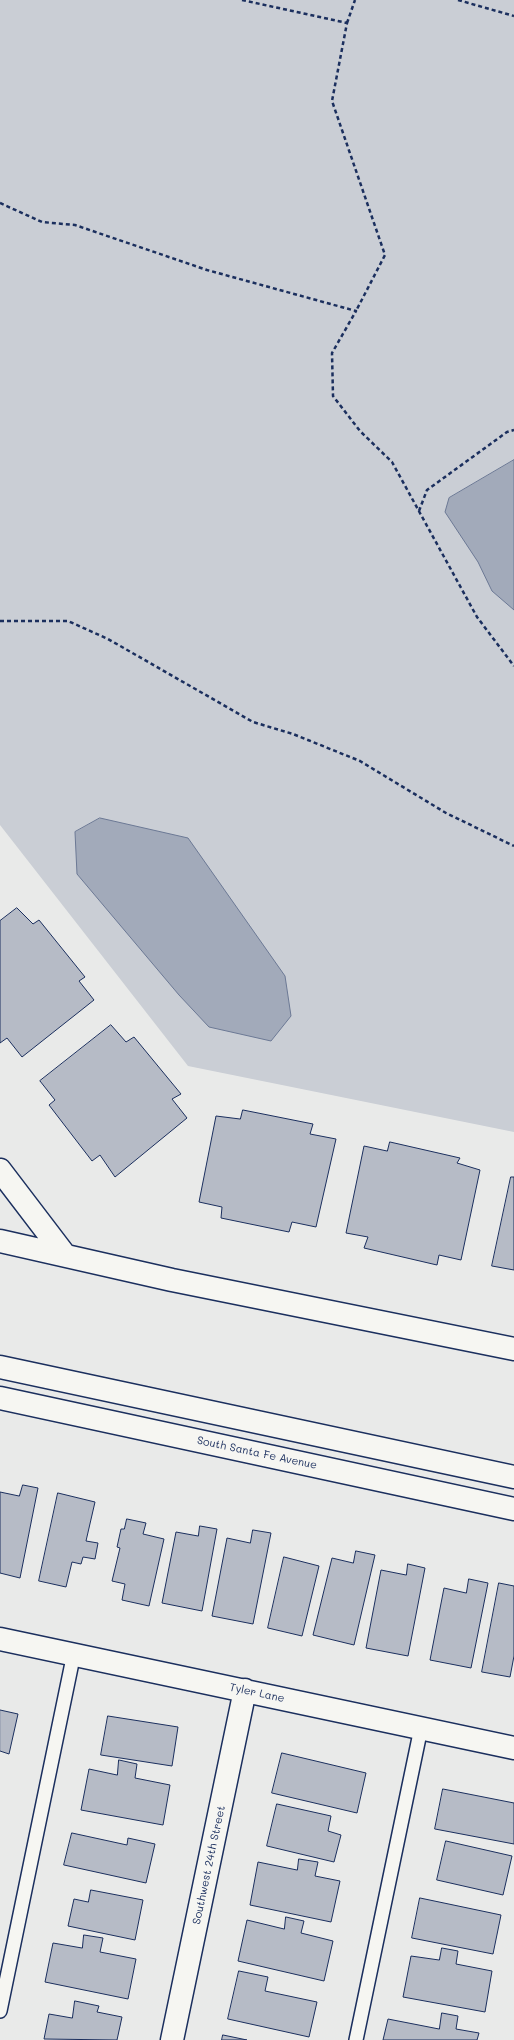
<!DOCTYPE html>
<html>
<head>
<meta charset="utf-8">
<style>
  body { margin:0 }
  canvas { display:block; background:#e9eae9 }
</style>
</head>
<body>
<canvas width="514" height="2040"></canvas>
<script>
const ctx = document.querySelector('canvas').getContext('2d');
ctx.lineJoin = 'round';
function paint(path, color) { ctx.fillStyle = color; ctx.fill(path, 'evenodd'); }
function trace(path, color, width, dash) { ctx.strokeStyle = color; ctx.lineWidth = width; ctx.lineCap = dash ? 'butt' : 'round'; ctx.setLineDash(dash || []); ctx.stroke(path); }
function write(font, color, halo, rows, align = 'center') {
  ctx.font = font + ' Mali,sans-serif'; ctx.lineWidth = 3; ctx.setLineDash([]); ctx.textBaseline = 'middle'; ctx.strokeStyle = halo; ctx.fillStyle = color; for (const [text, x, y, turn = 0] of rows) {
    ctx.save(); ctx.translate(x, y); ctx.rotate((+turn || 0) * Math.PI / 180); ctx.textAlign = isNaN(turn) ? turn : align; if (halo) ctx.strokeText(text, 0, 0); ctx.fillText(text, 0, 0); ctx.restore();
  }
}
paint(new Path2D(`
  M 0,0 L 514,0 L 514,1132 L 188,1066 L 0,825 Z`), '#caced5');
const water = new Path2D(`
  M 514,460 L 514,610 L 492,591 L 478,562 L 445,512 L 449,498 Z
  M 100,818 L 188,838 L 285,976 L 291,1016 L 271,1041 L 209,1027 L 179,995 L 77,874 L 75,832 Z`);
paint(water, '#a2aaba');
trace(water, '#6c7995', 1);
const building = new Path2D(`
  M 17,908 L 33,924 L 39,920 L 85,977 L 79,981 L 94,1000 L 22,1057 L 7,1038 L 0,1043 L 0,921 Z
  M 111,1025 L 126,1042 L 134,1037 L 181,1094 L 172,1099 L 187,1118 L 115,1177 L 100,1155 L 92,1161 L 49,1105 L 55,1100 L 40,1081 Z
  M 243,1110 L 313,1124 L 310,1134 L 336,1139 L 316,1227 L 292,1222 L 289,1232 L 221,1218 L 222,1207 L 199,1202 L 216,1116 L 240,1119 Z
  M 390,1142 L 460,1158 L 457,1163 L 480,1170 L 461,1260 L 439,1255 L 437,1265 L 364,1248 L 368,1237 L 346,1233 L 364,1146 L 387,1151 Z
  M 511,1177 L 514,1177 L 514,1270 L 492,1266 Z
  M 23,1485 L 38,1488 L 20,1578 L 0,1573 L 0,1492 L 19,1496 Z
  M 58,1493 L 95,1502 L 86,1541 L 98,1543 L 95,1559 L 83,1557 L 81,1564 L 72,1562 L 66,1587 L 39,1581 Z
  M 127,1519 L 146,1523 L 143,1534 L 164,1539 L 149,1606 L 122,1600 L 125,1584 L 112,1581 L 120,1548 L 117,1547 L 121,1529 L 124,1529 Z
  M 200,1526 L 217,1529 L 202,1611 L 162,1603 L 176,1532 L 198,1536 Z
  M 253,1530 L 271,1533 L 253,1624 L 212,1616 L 227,1538 L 250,1543 Z
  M 356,1551 L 375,1555 L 354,1645 L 313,1635 L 332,1558 L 353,1563 Z
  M 284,1557 L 319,1566 L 302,1636 L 268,1628 Z
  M 408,1564 L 425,1568 L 408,1656 L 366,1648 L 381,1570 L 406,1575 Z
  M 469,1579 L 488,1583 L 471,1668 L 430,1660 L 444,1588 L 466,1593 Z
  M 499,1583 L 514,1586 L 514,1656 L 510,1677 L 482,1672 Z
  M 0,1710 L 18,1714 L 9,1754 L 0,1751 Z
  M 108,1716 L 178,1727 L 172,1766 L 101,1755 Z
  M 282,1753 L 366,1773 L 357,1813 L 272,1793 Z
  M 119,1760 L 137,1764 L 135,1778 L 170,1785 L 163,1825 L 81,1810 L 89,1769 L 117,1775 Z
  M 443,1789 L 514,1803 L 514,1844 L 435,1829 Z
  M 277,1804 L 331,1816 L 328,1831 L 341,1835 L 334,1862 L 267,1846 Z
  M 72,1833 L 127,1845 L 128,1838 L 155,1844 L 146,1883 L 64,1865 Z
  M 446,1841 L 512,1856 L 503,1895 L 437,1880 Z
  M 299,1859 L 318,1862 L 315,1876 L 340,1881 L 331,1922 L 250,1905 L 258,1862 L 297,1870 Z
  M 91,1890 L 143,1900 L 135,1940 L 68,1926 L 74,1899 L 88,1902 Z
  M 420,1898 L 501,1915 L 493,1954 L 412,1938 Z
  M 286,1917 L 304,1921 L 301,1933 L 333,1941 L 324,1981 L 238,1961 L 247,1920 L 284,1929 Z
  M 84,1935 L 103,1938 L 100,1952 L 136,1959 L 128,1999 L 45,1982 L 53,1943 L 82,1948 Z
  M 442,1948 L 458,1951 L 456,1964 L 492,1971 L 485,2012 L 403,1997 L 411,1956 L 439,1960 Z
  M 239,1971 L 268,1977 L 265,1991 L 317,2002 L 309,2037 L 228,2019 Z
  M 75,2001 L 99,2006 L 97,2012 L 122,2017 L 117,2040 L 44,2039 L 49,2014 L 72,2018 Z
  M 442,2013 L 458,2016 L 456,2029 L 479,2033 L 477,2040 L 383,2040 L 388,2019 L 439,2029 Z
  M 223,2035 L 247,2040 L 222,2040 Z`);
paint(building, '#b6bbc6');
trace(building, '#1b2f5e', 1);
const service = new Path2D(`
  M 0,2011 L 74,1653
  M 356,2040 L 421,1728`);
const minor = new Path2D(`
  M 0,1170 L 64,1254
  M 0,1241 L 172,1280 L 514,1349
  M 0,1639 L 514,1748
  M 172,2040 L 245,1690`);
const secondary = new Path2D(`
  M 0,1367 L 514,1477
  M 0,1398 L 514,1509`);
trace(service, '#1b2f5e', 16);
trace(minor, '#1b2f5e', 25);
trace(secondary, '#1b2f5e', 25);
trace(new Path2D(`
  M 242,0 L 347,23 L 332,101 L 385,255 L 356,311
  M 458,0 L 514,16
  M 347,23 L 355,0
  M 0,203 L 42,222 L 75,225 L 207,270 L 356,311 L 332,353 L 333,396 L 360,431 L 392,462 L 477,617 L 514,666
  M 419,511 L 427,490 L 507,432 L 514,430
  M 0,621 L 68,621 L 108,639 L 253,722 L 293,734 L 360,761 L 446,813 L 514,846`), '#1b2f5e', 2.5, [4, 3]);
trace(service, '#f6f6f2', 13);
trace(minor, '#f6f6f2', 22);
trace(secondary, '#f6f6f2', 22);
write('11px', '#1b2f5e', '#f6f6f2', [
  ["South Santa Fe Avenue",257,1453,12],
  ["Tyler Lane",257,1693,12],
  ["Southwest 24th Street",209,1865,-78]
]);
</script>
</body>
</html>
